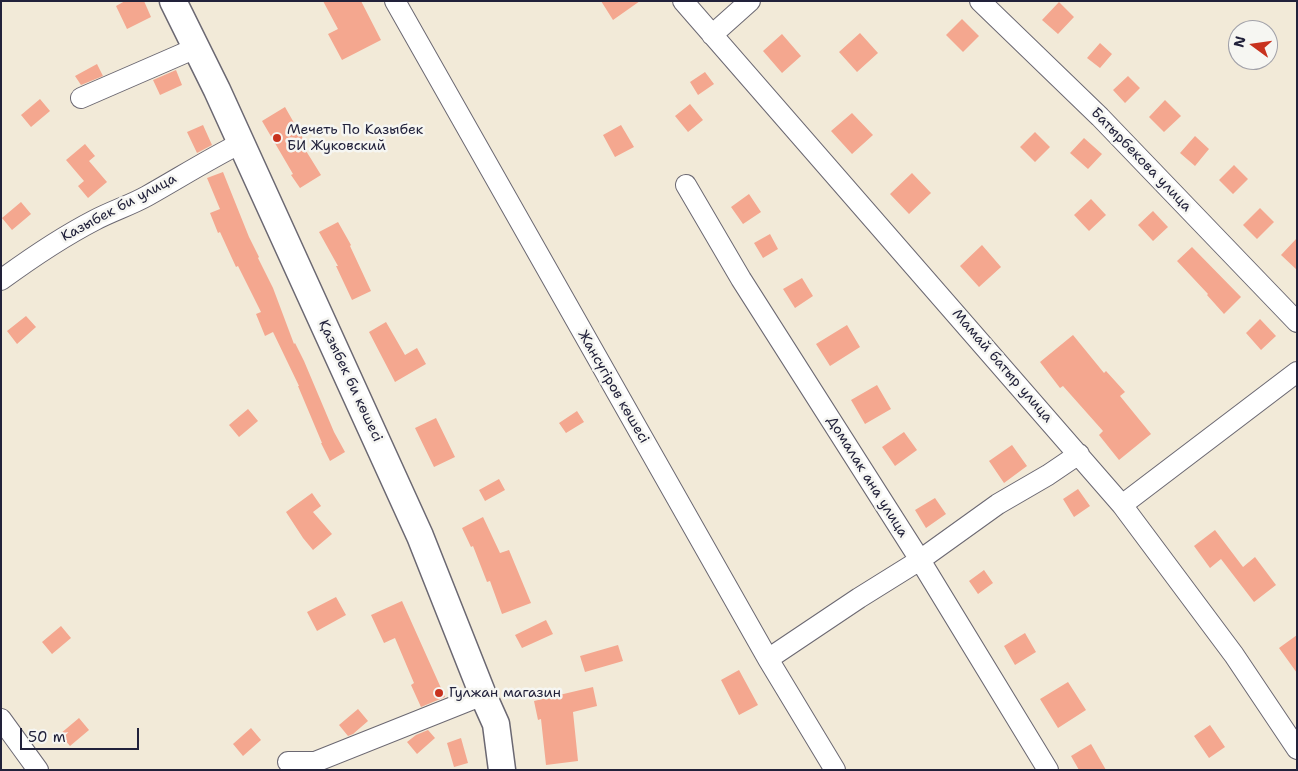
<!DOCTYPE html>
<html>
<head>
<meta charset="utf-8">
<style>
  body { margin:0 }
  #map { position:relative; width:1298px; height:771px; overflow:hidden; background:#f2ead8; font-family:"Shantell Sans",sans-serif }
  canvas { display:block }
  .frame { position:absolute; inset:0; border:2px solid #22223b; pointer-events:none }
  .north { position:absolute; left:1228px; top:20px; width:50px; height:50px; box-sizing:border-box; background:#f6f6f2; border:1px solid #a1a1a9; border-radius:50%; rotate:284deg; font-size:14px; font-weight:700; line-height:20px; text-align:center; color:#22223b }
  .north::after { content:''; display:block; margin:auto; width:18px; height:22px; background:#c8321e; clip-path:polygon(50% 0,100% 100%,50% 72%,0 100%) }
  .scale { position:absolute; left:20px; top:728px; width:119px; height:22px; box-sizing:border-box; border:2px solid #22223b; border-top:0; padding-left:6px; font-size:15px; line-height:18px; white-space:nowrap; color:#22223b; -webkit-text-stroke:4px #f6f6f2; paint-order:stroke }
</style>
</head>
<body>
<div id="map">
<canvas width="1298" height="771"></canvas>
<div class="frame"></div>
<div class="north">N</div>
<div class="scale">50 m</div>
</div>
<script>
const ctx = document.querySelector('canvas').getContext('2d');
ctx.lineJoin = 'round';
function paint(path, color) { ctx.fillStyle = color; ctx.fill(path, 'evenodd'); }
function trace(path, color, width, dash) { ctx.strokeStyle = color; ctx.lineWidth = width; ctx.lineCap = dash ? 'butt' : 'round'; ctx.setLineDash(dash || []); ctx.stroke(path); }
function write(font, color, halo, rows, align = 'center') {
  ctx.font = font + ' "Shantell Sans",sans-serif'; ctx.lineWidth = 5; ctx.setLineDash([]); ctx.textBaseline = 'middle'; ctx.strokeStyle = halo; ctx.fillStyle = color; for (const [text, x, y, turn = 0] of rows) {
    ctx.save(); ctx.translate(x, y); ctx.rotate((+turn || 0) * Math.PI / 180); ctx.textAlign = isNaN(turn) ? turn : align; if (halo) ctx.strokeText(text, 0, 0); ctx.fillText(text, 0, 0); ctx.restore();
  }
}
paint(new Path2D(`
  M 125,1 L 144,1 L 151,17 L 127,29 L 116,6 Z
  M 323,1 L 361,1 L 381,40 L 342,60 L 328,34 L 338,29 Z
  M 601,1 L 640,1 L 613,20 Z
  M 1059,2 L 1074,17 L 1058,34 L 1042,20 Z
  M 962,19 L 979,36 L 963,52 L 946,35 Z
  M 860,33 L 878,53 L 857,72 L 839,52 Z
  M 782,34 L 801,56 L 782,73 L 763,51 Z
  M 1100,43 L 1112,54 L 1100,68 L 1087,58 Z
  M 97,64 L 103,76 L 81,85 L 75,76 Z
  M 176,70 L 182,85 L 160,95 L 153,80 Z
  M 705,72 L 714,84 L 698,95 L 690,82 Z
  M 1128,76 L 1140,88 L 1125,103 L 1113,90 Z
  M 40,99 L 50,111 L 31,127 L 21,115 Z
  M 1165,100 L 1181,116 L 1164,132 L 1149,117 Z
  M 690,104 L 703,120 L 688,132 L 675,116 Z
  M 285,107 L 306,144 L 303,146 L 321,175 L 300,188 L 291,175 L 293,174 L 262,121 Z
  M 852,113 L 873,135 L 852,154 L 831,131 Z
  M 203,125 L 212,145 L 197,153 L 187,132 Z
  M 621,125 L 634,147 L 615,157 L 603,135 Z
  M 1035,132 L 1050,147 L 1035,162 L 1020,147 Z
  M 1195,136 L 1209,149 L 1195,166 L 1180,153 Z
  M 1084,138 L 1102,154 L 1088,169 L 1070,153 Z
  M 85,144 L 95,156 L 89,161 L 107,182 L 88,198 L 78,186 L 84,181 L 66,160 Z
  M 1234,165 L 1248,179 L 1233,194 L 1219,180 Z
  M 223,172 L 249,237 L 259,257 L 258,258 L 273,288 L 294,344 L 295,343 L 304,361 L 334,432 L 345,452 L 330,461 L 321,443 L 322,443 L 298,386 L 299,386 L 273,332 L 265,336 L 256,314 L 261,312 L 238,266 L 236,267 L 220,232 L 218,233 L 210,213 L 220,209 L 207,178 Z
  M 912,173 L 931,193 L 909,214 L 890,194 Z
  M 749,194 L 761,212 L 743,224 L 731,207 Z
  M 1091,199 L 1106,215 L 1089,231 L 1074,215 Z
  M 21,202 L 31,214 L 12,230 L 2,218 Z
  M 1260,208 L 1274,222 L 1257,239 L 1243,225 Z
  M 1153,211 L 1168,227 L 1153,241 L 1138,225 Z
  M 338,222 L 351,245 L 350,246 L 371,291 L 352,300 L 336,266 L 338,266 L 319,232 Z
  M 770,234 L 778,249 L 763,258 L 754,243 Z
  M 1297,238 L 1297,270 L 1281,255 Z
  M 982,245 L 1001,267 L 979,287 L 960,266 Z
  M 1192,247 L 1241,297 L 1224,314 L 1207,295 L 1208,294 L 1177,261 Z
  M 802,278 L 813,296 L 795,308 L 783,289 Z
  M 26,316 L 36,327 L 17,344 L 7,331 Z
  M 1260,319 L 1276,336 L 1261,350 L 1246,333 Z
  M 386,322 L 405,355 L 417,348 L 426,364 L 395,382 L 369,332 Z
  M 847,325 L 860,347 L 830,366 L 816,344 Z
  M 1073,335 L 1104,373 L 1106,371 L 1125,392 L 1120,396 L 1151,434 L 1119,460 L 1099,435 L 1103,431 L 1063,386 L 1060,388 L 1040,362 Z
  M 877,385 L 891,409 L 865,424 L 851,400 Z
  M 248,409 L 258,421 L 239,437 L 229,425 Z
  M 577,411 L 584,422 L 566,433 L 559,423 Z
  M 436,418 L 455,457 L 434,467 L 415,428 Z
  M 904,432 L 917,450 L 895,466 L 882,447 Z
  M 1012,445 L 1027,466 L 1004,483 L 989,461 Z
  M 499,479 L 505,490 L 485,501 L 479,490 Z
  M 1078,489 L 1090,506 L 1074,517 L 1063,499 Z
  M 312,493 L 321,506 L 313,512 L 332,534 L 313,550 L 303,538 L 286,512 Z
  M 935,498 L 946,514 L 926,528 L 915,510 Z
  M 483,517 L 500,553 L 509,550 L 531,603 L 502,614 L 490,581 L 487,582 L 473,546 L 471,547 L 462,528 Z
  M 1215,530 L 1243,567 L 1255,557 L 1276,585 L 1254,602 L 1221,559 L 1210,568 L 1194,546 Z
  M 984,570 L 993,583 L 978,594 L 969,581 Z
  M 336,597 L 346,615 L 317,631 L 307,612 Z
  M 402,601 L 445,697 L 421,707 L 411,685 L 414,683 L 395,638 L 384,643 L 371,615 Z
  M 546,620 L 553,634 L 522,648 L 515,635 Z
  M 61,626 L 71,638 L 52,654 L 42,642 Z
  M 1025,633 L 1036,652 L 1015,665 L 1004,646 Z
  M 1297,635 L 1297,673 L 1279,648 Z
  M 618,645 L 623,661 L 585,672 L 580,656 Z
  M 739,670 L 758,705 L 739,715 L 721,680 Z
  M 1068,682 L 1086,710 L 1058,728 L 1040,699 Z
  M 593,687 L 597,706 L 573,712 L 578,761 L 546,765 L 541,719 L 538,720 L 534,701 Z
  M 358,709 L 368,721 L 353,734 L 348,736 L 339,725 Z
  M 79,718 L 89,730 L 70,746 L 60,734 Z
  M 1210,725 L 1225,747 L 1209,758 L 1194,736 Z
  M 251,728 L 261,740 L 243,756 L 233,744 Z
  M 428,730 L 435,738 L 417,754 L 407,742 L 416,735 Z
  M 461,738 L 468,763 L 454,767 L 447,743 Z
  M 1091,744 L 1106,770 L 1079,770 L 1071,756 Z`), '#f4a78f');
const minor = new Path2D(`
  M 395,1 L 768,659 L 835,770
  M 683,1 L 1122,505 L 1234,655 L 1297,749
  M 980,1 L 1100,117 L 1297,322
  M 712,35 L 750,1
  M 81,98 L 196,48
  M 686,185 L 741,279 L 920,560 L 1048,770
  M 1,280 C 31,258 62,237 95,220 C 112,211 131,205 147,196 C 179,178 209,159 241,143
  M 1122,505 L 1297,372
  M 768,659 L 859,598 L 920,560 L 998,504 L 1048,475 L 1079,454
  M 1,719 L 38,770
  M 288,762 L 315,762 L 483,695`);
const major = new Path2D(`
  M 173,1 L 217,90 L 420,536 L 483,695 L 496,724 L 502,770`);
trace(minor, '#6b6872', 22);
trace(major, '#6b6872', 29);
trace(minor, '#fff', 20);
trace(major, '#fff', 26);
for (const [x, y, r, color] of [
  [277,138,5,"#c8321e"],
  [439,693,5,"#c8321e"]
]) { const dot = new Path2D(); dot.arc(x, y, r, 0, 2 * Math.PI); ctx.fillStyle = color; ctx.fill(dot); trace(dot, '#f6f6f2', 2); }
write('14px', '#22223b', '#f6f6f2', [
  ["Мечеть По Казыбек",287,130],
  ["БИ Жуковский",287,146],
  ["Гулжан магазин",449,693]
], 'left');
write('14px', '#22223b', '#f6f6f2', [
  ["Батырбекова улица",1141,160,46],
  ["Казыбек би улица",119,208,-28],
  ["Мамай батыр улица",1002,366,49],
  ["Қазыбек би көшесі",350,381,65],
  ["Жансүгіров көшесі",613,387,60],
  ["Домалак ана улица",867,477,58]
]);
</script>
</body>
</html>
